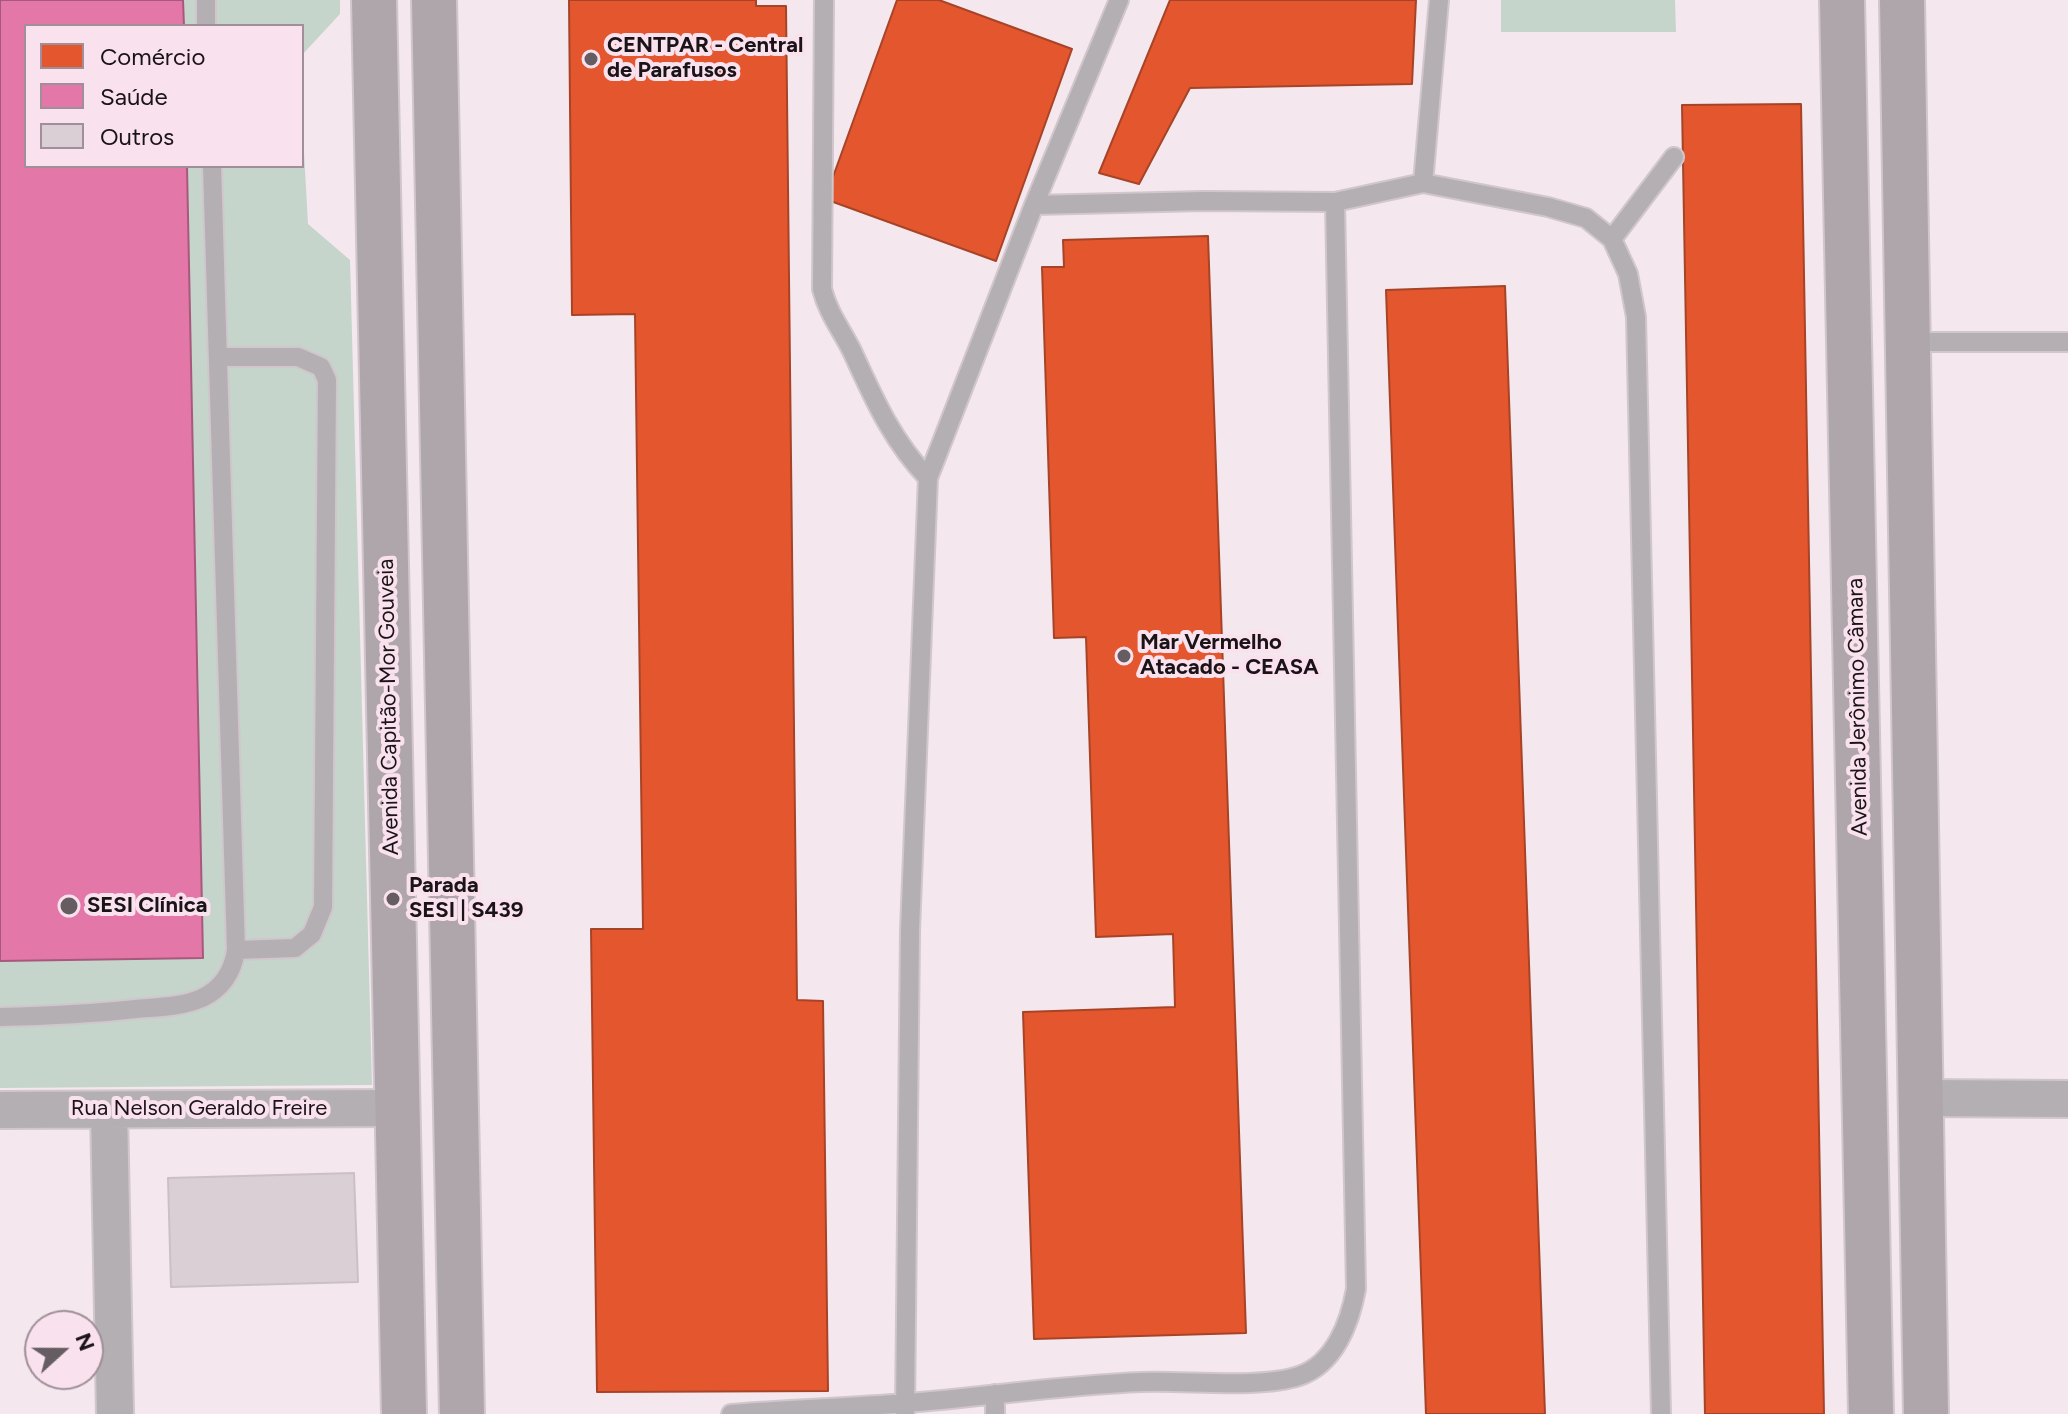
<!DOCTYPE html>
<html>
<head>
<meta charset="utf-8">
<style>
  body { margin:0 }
  #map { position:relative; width:2068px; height:1414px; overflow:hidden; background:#f4e7ee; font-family:Figtree,sans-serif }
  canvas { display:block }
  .legend { position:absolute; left:24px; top:24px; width:280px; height:144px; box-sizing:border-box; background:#f9e2ee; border:2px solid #a08f98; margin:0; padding:10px 14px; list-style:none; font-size:24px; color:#1a1317 }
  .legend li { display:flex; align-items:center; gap:16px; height:40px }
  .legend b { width:40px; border:2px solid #a08f98 }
  .north { position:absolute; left:24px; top:1310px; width:80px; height:80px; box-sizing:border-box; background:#f9e2ee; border:2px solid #a08f98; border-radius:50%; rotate:69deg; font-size:22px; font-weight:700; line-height:32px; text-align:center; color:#1a1317 }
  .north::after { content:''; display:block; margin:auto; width:28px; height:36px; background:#665d62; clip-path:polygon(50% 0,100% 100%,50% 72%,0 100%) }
</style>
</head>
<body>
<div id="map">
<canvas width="2068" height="1414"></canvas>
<ul class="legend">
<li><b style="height:22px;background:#e4572e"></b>Comércio</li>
<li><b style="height:22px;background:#e377a8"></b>Saúde</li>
<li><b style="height:22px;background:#d9cfd4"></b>Outros</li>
</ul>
<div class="north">N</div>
</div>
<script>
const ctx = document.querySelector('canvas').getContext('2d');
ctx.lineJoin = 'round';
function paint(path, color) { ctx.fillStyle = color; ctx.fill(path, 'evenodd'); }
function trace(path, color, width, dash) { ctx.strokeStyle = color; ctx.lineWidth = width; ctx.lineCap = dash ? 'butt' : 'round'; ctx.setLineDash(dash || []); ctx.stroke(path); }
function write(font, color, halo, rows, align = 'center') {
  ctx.font = font + ' Figtree,sans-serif'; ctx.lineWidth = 8; ctx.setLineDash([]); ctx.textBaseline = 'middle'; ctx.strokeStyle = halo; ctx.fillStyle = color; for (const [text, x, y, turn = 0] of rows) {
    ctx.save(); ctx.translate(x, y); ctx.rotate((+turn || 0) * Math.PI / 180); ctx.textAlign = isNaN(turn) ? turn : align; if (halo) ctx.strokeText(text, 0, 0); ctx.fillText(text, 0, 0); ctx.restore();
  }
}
paint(new Path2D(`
  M 0,0 L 340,0 L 340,14 L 302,55 L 302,26 L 26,26 L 26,166 L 302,166 L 302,116 L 308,224 L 350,260 L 372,1085 L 0,1088 Z
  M 1501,0 L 1675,0 L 1676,32 L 1501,32 Z`), '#c5d5cb');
const shops = new Path2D(`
  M 569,0 L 756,0 L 756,6 L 786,6 L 797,1000 L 823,1001 L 828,1391 L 597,1392 L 591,929 L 643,929 L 635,314 L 572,315 Z
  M 897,0 L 939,0 L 1072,49 L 996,261 L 825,199 Z
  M 1170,0 L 1416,0 L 1412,84 L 1190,88 L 1139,184 L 1099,173 Z
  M 1801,104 L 1824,1414 L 1705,1414 L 1682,105 Z
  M 1208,236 L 1246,1333 L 1034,1339 L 1023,1012 L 1175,1007 L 1173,934 L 1096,937 L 1086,637 L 1054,638 L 1042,267 L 1064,267 L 1063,240 Z
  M 1505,286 L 1545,1414 L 1426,1414 L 1386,290 Z`);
paint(shops, '#e4572e');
trace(shops, '#a74327', 2);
const health = new Path2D(`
  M 0,0 L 183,0 L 184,26 L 26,26 L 26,166 L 187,166 L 203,958 L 0,961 Z`);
paint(health, '#e377a8');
trace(health, '#a7597c', 2);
const building = new Path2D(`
  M 354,1173 L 358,1282 L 171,1287 L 168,1178 Z`);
paint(building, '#d9cfd4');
trace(building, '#cac0c5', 2);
const service = new Path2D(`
  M 206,0 L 206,26
  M 824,0 L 822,289 C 828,313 841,329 852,351 C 873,397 892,441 928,478
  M 1439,0 L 1423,183 L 1548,207 L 1586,218 L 1612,239 L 1628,274 L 1636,317 L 1661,1414
  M 1034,205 L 1204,201 L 1335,202
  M 1612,239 L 1674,157
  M 1908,342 L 2068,342
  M 219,357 L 298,357 L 321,367 L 327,380 L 323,907 L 312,934 L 295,948 L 236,950
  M 0,1017 C 46,1016 90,1014 136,1009 C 158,1007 181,1007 202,998 C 223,988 233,971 236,950 L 212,166
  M 905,1412 L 910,930 L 928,478 L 1034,205 L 1119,0
  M 731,1414 C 789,1409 848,1408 906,1403 C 985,1397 1063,1385 1142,1382 C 1185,1380 1260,1389 1299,1376 C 1335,1364 1350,1322 1356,1289 L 1335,202 L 1423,183
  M 995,1414 L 995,1394`);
const minor = new Path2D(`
  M 1921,1098 L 2068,1099
  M 0,1110 L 397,1108
  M 109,1110 L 115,1414`);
const primary = new Path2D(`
  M 374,0 L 404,1414
  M 434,0 L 462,1414
  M 1842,0 L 1871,1414
  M 1902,0 L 1926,1414`);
trace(service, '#d0c6cc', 22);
trace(minor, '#d0c6cc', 40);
trace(primary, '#d0c6cc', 48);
trace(service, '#b4afb2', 18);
trace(minor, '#b4afb2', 36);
trace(primary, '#aea6aa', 44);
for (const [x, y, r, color] of [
  [591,59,8,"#665d62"],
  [1124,656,8,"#665d62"],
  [393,899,8,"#665d62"],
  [69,906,10,"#665d62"]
]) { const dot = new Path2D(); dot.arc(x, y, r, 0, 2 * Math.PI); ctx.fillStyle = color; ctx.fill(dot); trace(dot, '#f9e2ee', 3); }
write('bold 22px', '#1a1317', '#f9e2ee', [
  ["CENTPAR - Central",607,46],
  ["de Parafusos",607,71],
  ["Mar Vermelho",1140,643],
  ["Atacado - CEASA",1140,668],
  ["Parada",409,886],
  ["SESI | S439",409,911],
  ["SESI Clínica",87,906]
], 'left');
write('22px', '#1a1317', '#f9e2ee', [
  ["Avenida Capitão-Mor Gouveia",389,707,-91],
  ["Avenida Jerônimo Câmara",1858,707,-91],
  ["Rua Nelson Geraldo Freire",199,1109]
]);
</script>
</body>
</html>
